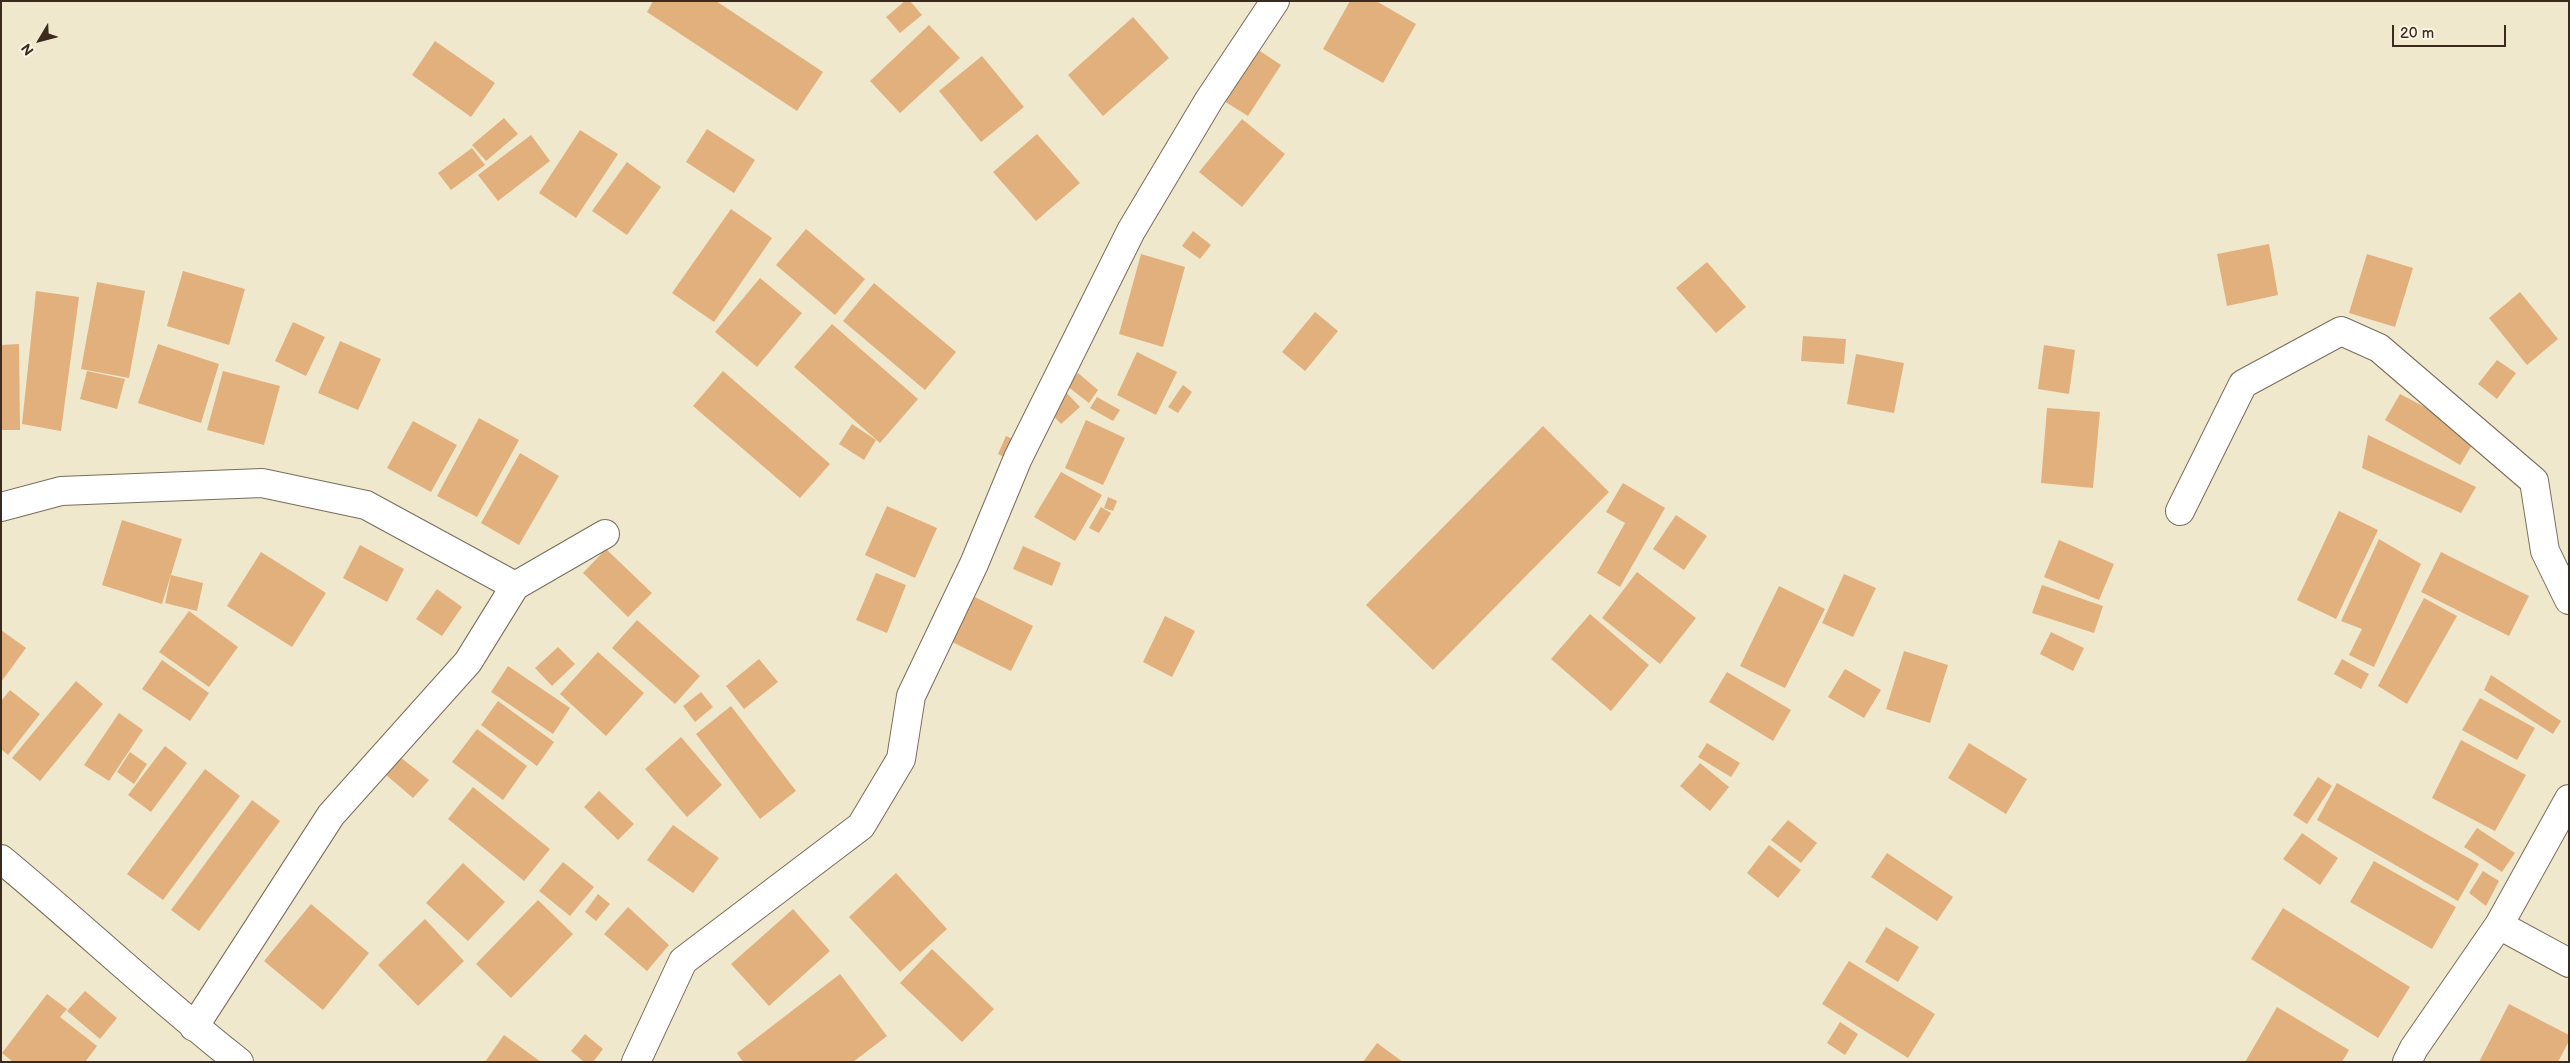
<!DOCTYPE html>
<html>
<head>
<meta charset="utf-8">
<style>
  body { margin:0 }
  #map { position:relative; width:2570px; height:1063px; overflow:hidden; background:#efe8cc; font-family:"Balsamiq Sans",sans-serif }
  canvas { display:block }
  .frame { position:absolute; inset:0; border:2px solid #3b2a1e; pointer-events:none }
  .north { position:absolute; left:15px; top:15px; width:50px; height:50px; -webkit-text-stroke:4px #fcf5e5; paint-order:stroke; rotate:233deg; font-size:14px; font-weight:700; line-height:20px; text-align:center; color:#3b2a1e }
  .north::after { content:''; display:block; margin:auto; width:18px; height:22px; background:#3b2a1e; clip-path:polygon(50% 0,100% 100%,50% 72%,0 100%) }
  .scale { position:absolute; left:2392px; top:25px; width:114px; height:22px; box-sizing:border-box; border:2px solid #3b2a1e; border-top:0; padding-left:6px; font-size:15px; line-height:18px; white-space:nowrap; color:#3b2a1e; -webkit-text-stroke:4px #fcf5e5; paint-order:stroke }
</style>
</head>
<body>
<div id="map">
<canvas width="2570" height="1063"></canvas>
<div class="frame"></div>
<div class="north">N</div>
<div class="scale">20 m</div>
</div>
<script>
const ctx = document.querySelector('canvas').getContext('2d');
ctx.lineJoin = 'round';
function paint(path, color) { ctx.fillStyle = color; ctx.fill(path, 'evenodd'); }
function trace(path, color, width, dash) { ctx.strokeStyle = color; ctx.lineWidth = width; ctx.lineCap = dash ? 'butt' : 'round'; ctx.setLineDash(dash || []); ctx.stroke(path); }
paint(new Path2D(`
  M 653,1 L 716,1 L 823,72 L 797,111 L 647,12 Z
  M 905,1 L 910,1 L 922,15 L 900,33 L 886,17 Z
  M 1350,1 L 1376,1 L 1416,24 L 1383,83 L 1323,49 Z
  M 1133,17 L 1169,58 L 1103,116 L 1068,75 Z
  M 929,25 L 960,58 L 900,113 L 870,81 Z
  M 435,41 L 495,83 L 471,117 L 412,75 Z
  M 1257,49 L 1281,65 L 1248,116 L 1224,101 Z
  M 982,56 L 1024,107 L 981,142 L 939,91 Z
  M 504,118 L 518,134 L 486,161 L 472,145 Z
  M 1242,119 L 1285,154 L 1242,207 L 1199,172 Z
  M 707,129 L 755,160 L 734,193 L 686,162 Z
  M 580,130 L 618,154 L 576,218 L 539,193 Z
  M 1037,134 L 1080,183 L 1036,221 L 993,172 Z
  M 531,135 L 550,161 L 498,201 L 478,175 Z
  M 472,148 L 485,165 L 451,190 L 438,173 Z
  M 627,162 L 661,187 L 627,235 L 592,211 Z
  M 731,209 L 772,238 L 714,322 L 672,293 Z
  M 806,229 L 865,279 L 835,315 L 776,265 Z
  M 1193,231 L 1211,245 L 1200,259 L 1182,246 Z
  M 2269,244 L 2278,295 L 2227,306 L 2217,254 Z
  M 1141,254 L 1185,267 L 1163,347 L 1119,334 Z
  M 2367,254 L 2413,268 L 2395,327 L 2349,313 Z
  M 1707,262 L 1746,307 L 1716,333 L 1676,288 Z
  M 183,271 L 245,289 L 229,345 L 167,326 Z
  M 760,278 L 802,313 L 757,367 L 715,332 Z
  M 97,282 L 145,291 L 129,378 L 81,369 Z
  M 874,283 L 956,352 L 925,390 L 843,321 Z
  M 36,291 L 79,297 L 61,431 L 22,424 Z
  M 2520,292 L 2558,339 L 2527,365 L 2489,318 Z
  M 1315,312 L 1338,331 L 1305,371 L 1282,352 Z
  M 293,322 L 325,337 L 306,376 L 275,361 Z
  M 832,324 L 918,399 L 880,443 L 794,367 Z
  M 1803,336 L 1846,339 L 1844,364 L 1801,361 Z
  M 340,341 L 381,359 L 358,410 L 318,393 Z
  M 19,344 L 20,430 L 1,430 L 1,345 Z
  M 158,344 L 219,364 L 201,423 L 138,403 Z
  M 2044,345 L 2075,350 L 2069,394 L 2038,389 Z
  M 1137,352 L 1177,372 L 1156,415 L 1117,395 Z
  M 1856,354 L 1904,363 L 1894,413 L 1847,404 Z
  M 2497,360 L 2516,373 L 2497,399 L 2478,384 Z
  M 87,371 L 125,379 L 117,409 L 80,399 Z
  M 223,371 L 280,386 L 264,445 L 207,430 Z
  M 723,371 L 830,464 L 800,498 L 693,406 Z
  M 1078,373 L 1098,390 L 1089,403 L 1067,386 Z
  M 1183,385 L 1192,392 L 1178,413 L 1168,407 Z
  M 1063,389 L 1080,407 L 1061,424 L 1045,407 Z
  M 2400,394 L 2478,435 L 2460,465 L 2385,420 Z
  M 1097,397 L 1120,410 L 1113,421 L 1090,408 Z
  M 2047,408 L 2100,412 L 2093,488 L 2041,483 Z
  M 479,418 L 519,440 L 477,517 L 437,496 Z
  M 1086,420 L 1125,438 L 1103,485 L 1065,468 Z
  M 413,421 L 457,445 L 431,492 L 387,468 Z
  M 852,424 L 876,440 L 864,460 L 839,444 Z
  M 1543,426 L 1609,492 L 1433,670 L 1366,605 Z
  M 2368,435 L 2476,487 L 2461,513 L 2362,468 Z
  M 1006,436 L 1021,443 L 1012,461 L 998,454 Z
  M 520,453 L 559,476 L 519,545 L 481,523 Z
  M 1061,472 L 1102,495 L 1075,541 L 1034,517 Z
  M 1623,483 L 1665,508 L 1620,587 L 1597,573 L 1625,523 L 1606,512 Z
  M 1108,497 L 1117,501 L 1113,511 L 1104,508 Z
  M 887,506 L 937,528 L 915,578 L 865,555 Z
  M 1101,507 L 1111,513 L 1099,533 L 1089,528 Z
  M 2339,511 L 2378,530 L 2336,619 L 2297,600 Z
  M 1676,515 L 1707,536 L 1684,570 L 1653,549 Z
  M 122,520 L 182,539 L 162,604 L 102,585 Z
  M 2379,539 L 2421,564 L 2374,667 L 2349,655 L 2362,629 L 2341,621 Z
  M 2059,540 L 2114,564 L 2099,600 L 2044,577 Z
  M 360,545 L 404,569 L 387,602 L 343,578 Z
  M 1023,546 L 1061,563 L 1052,586 L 1013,569 Z
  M 606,549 L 652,593 L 628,617 L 583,573 Z
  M 261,552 L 326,593 L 292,647 L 227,606 Z
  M 2441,552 L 2529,596 L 2509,636 L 2421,592 Z
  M 1637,572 L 1696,618 L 1660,664 L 1602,618 Z
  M 876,573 L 906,585 L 887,633 L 856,620 Z
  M 1844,574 L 1876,588 L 1853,637 L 1822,623 Z
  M 171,575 L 203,583 L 197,611 L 165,603 Z
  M 2042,585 L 2103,606 L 2094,633 L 2032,613 Z
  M 1779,586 L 1825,609 L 1785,688 L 1740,666 Z
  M 437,589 L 462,607 L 442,636 L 416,619 Z
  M 967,593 L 1033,626 L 1011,671 L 946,639 Z
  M 2424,598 L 2457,616 L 2407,704 L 2378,686 Z
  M 189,611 L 238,647 L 209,687 L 159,652 Z
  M 1590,614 L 1649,665 L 1611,711 L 1551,659 Z
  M 1165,616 L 1195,631 L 1172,677 L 1143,662 Z
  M 637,620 L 700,676 L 675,704 L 612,648 Z
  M 1,630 L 26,648 L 1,682 Z
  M 2051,632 L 2084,648 L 2073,671 L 2040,654 Z
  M 558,647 L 575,664 L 552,686 L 535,668 Z
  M 1904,651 L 1948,665 L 1930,723 L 1886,709 Z
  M 598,652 L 644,693 L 606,736 L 560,694 Z
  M 759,659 L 778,682 L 744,709 L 726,686 Z
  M 2342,659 L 2369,674 L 2361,689 L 2334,674 Z
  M 162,660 L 209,693 L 190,721 L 142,689 Z
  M 508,666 L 570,708 L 553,734 L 491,692 Z
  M 1845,669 L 1881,690 L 1864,718 L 1828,697 Z
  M 1727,672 L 1791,710 L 1773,741 L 1709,702 Z
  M 2491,675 L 2561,721 L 2553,734 L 2484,690 Z
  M 76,681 L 103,704 L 40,781 L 12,758 Z
  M 10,690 L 40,714 L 8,755 L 1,749 L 1,701 Z
  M 701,692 L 713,707 L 695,722 L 683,706 Z
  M 2480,698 L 2535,728 L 2517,760 L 2462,730 Z
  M 498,701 L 554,742 L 537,766 L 481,725 Z
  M 731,706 L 796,791 L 760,819 L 696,734 Z
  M 119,713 L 143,730 L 109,781 L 84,765 Z
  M 477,729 L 527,766 L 503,800 L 452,762 Z
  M 681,737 L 722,785 L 687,817 L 645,769 Z
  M 2461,740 L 2526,775 L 2495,831 L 2432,798 Z
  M 1707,743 L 1740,763 L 1731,777 L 1698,757 Z
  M 1969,743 L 2027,779 L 2006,814 L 1948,778 Z
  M 165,746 L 187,763 L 151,812 L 128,795 Z
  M 130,752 L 147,764 L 134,784 L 117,772 Z
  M 400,757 L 429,780 L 413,798 L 385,774 Z
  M 1700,763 L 1729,787 L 1710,811 L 1680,786 Z
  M 205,769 L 240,796 L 163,900 L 127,874 Z
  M 2318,777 L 2332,786 L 2307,824 L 2293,815 Z
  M 2337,783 L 2479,864 L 2458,901 L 2317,820 Z
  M 473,787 L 550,849 L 524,881 L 448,819 Z
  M 599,791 L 634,824 L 618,840 L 584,807 Z
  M 252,800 L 280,821 L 199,931 L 171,910 Z
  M 1788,820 L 1817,843 L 1801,863 L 1771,840 Z
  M 673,825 L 719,858 L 693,893 L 647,860 Z
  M 2477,828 L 2515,853 L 2502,872 L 2464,847 Z
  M 2302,833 L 2338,858 L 2320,885 L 2283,859 Z
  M 1769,845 L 1801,870 L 1778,898 L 1747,873 Z
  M 1887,853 L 1953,897 L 1937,921 L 1871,877 Z
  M 2374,861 L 2456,907 L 2432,949 L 2350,902 Z
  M 563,862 L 594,887 L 570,916 L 539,891 Z
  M 463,863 L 505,902 L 468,941 L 426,903 Z
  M 2483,871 L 2499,881 L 2486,906 L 2469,893 Z
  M 896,873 L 947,929 L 900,972 L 849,917 Z
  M 598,894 L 610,904 L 596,921 L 585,912 Z
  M 538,900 L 573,934 L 511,998 L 476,964 Z
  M 311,904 L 369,953 L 323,1010 L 264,961 Z
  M 628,907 L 669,945 L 647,971 L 604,934 Z
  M 2283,908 L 2410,987 L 2378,1038 L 2251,959 Z
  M 793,909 L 830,951 L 769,1006 L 731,964 Z
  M 425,919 L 464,961 L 418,1006 L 378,965 Z
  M 1886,927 L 1919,947 L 1898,982 L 1865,962 Z
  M 932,949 L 994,1009 L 962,1042 L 900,983 Z
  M 1849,961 L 1935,1014 L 1908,1058 L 1822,1004 Z
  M 840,974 L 887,1036 L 853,1062 L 743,1062 L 737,1053 Z
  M 85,991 L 117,1018 L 100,1039 L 67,1011 Z
  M 47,994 L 67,1009 L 60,1017 L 97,1046 L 85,1062 L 13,1062 L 2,1053 Z
  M 2509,1004 L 2569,1035 L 2569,1041 L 2558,1062 L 2479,1062 Z
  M 2277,1007 L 2349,1050 L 2342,1062 L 2245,1062 Z
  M 1840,1022 L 1858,1034 L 1845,1055 L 1827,1043 Z
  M 585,1034 L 603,1049 L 593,1062 L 584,1062 L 571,1051 Z
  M 504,1035 L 541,1062 L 485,1062 Z
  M 1377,1043 L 1403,1062 L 1363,1062 Z`), '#e2b07d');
const minor = new Path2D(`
  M 1,507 L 61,491 L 262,483 L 366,505 L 515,586
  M 2180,511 L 2243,384 L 2341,331 L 2379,348 L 2534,481 L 2545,551 L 2569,600
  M 1,859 C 81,925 157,998 239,1062
  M 2499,925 L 2569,963
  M 194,1027 L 331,815 L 468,662 L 515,586 L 605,534
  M 636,1062 L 683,961 L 861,826 L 901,759 L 911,696 L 974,564 L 1018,458 L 1131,231 L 1209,100 L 1275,1
  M 2407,1062 L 2414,1048 L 2499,925 L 2569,799`);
trace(minor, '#7a6c5b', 30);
trace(minor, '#fff', 28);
</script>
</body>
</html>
